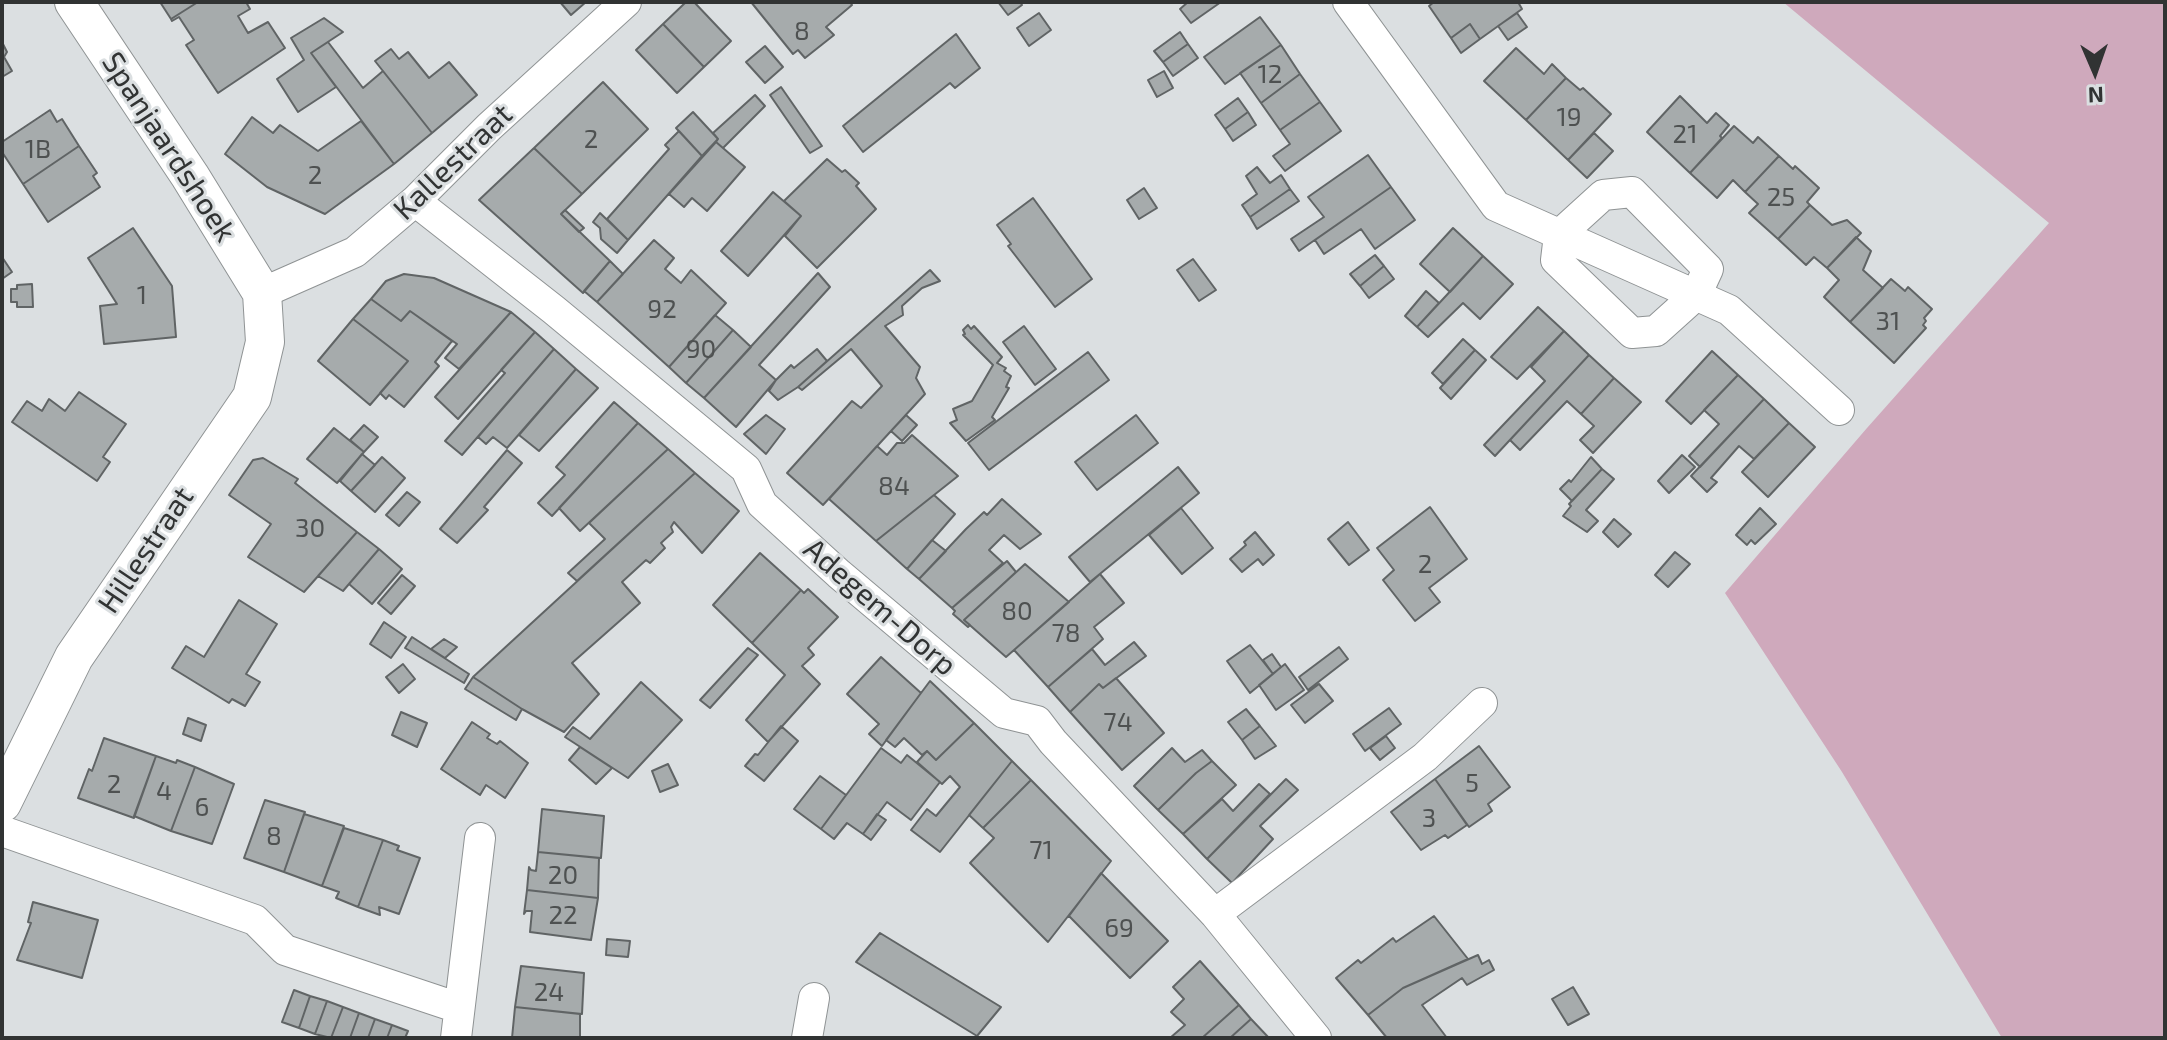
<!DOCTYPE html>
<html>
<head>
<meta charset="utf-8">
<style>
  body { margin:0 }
  #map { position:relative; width:2167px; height:1040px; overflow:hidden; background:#dbdfe1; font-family:"Exo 2",sans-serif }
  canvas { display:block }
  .frame { position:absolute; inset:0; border:4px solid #313333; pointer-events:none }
  .north { position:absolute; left:2055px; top:32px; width:80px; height:80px; -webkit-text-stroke:6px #dbdfe1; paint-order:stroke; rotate:178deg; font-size:22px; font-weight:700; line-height:32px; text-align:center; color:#313333 }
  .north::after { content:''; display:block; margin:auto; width:28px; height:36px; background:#313333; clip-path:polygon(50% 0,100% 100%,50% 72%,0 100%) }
</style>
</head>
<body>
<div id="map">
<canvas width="2167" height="1040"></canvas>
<div class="frame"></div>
<div class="north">N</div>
</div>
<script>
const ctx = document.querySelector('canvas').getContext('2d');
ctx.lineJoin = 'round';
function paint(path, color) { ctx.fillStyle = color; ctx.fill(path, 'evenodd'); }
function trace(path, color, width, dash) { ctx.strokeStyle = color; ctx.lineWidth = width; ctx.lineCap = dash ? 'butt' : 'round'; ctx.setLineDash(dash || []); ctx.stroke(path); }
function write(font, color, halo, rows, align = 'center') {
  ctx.font = font + ' "Exo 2",sans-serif'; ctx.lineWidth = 6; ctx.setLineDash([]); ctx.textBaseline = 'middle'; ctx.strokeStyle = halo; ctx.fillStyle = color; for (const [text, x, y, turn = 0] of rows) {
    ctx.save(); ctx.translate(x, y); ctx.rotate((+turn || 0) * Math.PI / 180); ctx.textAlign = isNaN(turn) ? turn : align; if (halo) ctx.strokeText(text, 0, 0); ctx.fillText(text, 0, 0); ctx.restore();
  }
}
paint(new Path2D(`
  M 1783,2 L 2165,4 L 2165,1038 L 2002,1038 L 1842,772 L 1725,593 L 1867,428 L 2049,223 Z`), '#cfa9bc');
const building = new Path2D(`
  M 160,2 L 198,2 L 171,19 Z
  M 198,2 L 246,2 L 250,9 L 238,16 L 248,33 L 268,22 L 285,48 L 218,93 L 186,45 L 194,40 L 179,17 L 172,21 L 171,19 Z
  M 560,2 L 586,2 L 571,15 Z
  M 686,2 L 694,2 L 731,41 L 704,67 L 663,24 Z
  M 751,2 L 850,2 L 852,5 L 826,27 L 834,35 L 805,58 L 798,50 L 793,54 Z
  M 998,2 L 1020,2 L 1022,5 L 1008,15 Z
  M 1188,2 L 1221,2 L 1191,23 L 1180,9 Z
  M 1434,2 L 1518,2 L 1522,9 L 1480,39 L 1470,24 L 1451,38 L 1429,6 Z
  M 1039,13 L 1051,30 L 1029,46 L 1017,28 Z
  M 1517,13 L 1527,27 L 1508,40 L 1498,26 Z
  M 1260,17 L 1281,45 L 1225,84 L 1204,57 Z
  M 324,18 L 343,32 L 311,53 L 336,87 L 298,112 L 277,79 L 304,60 L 291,38 Z
  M 663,24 L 704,67 L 677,93 L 636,50 Z
  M 1470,24 L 1480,39 L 1461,53 L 1451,38 Z
  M 1180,32 L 1188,44 L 1163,62 L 1154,51 Z
  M 956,34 L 980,68 L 955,88 L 950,83 L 863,152 L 843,126 Z
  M 2,42 L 7,52 L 4,57 L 12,71 L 2,77 Z
  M 328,42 L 363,88 L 383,71 L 432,133 L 394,164 L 311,53 Z
  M 1188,44 L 1198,58 L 1173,76 L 1163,62 Z
  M 1281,45 L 1300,74 L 1261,103 L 1240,73 Z
  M 765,46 L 783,67 L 765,83 L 746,62 Z
  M 1516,48 L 1544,74 L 1552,64 L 1566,78 L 1526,120 L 1484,81 Z
  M 391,49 L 399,59 L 408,52 L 429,78 L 449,62 L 477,95 L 432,133 L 375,61 Z
  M 1164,71 L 1173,88 L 1157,97 L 1148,80 Z
  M 1300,74 L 1320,102 L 1280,130 L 1261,103 Z
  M 1566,78 L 1580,90 L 1583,88 L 1611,114 L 1568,160 L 1526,120 Z
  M 603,82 L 648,129 L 582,194 L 534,148 Z
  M 781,87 L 822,146 L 810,153 L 770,95 Z
  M 755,95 L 765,106 L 723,148 L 716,142 L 718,139 L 713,133 Z
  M 1680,96 L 1707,123 L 1716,113 L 1729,125 L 1720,136 L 1722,138 L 1690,173 L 1647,132 Z
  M 1238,98 L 1248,112 L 1225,129 L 1215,115 Z
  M 1320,102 L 1341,131 L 1285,171 L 1273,156 L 1290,144 L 1280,130 Z
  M 50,110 L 57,122 L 62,119 L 79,146 L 23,184 L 2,152 L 2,142 Z
  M 693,112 L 718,139 L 702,156 L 676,128 Z
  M 1248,112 L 1256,125 L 1233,141 L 1225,129 Z
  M 252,117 L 273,133 L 280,125 L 318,151 L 361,121 L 394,164 L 325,214 L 267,187 L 225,154 Z
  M 1734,126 L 1753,143 L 1758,137 L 1779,156 L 1745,192 L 1733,180 L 1717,198 L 1690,173 Z
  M 679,131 L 702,156 L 628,240 L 607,219 L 669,149 L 665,145 Z
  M 1594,133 L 1613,151 L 1587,178 L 1568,160 Z
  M 716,142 L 745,167 L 707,211 L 692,198 L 684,207 L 669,194 Z
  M 79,146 L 97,173 L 93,176 L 100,187 L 48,222 L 23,184 Z
  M 534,148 L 582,194 L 561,214 L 610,261 L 583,293 L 479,200 Z
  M 1368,155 L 1391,187 L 1299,251 L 1291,239 L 1324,217 L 1308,197 Z
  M 1779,156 L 1793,169 L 1795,166 L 1819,188 L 1807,202 L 1810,205 L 1778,239 L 1749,213 L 1758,204 L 1745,192 Z
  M 827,159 L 842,172 L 845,170 L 859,183 L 856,186 L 876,209 L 817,268 L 785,236 L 801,216 L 784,201 Z
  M 1257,167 L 1270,183 L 1281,175 L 1290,189 L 1250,217 L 1242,205 L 1257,194 L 1246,176 Z
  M 1391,187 L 1415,220 L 1375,249 L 1361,229 L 1324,254 L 1315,240 Z
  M 1144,188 L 1157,208 L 1139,219 L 1127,200 Z
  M 1290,189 L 1299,201 L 1257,229 L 1250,217 Z
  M 773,192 L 801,216 L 748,276 L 721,251 Z
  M 1033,198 L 1092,279 L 1055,307 L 1008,246 L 1011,244 L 997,225 Z
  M 1810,205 L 1832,225 L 1847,220 L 1861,233 L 1827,268 L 1814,257 L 1806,265 L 1778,239 Z
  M 565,210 L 584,228 L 579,232 L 561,214 Z
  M 600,213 L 628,240 L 617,253 L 601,239 L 600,228 L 593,222 Z
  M 133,228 L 172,286 L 176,337 L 104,344 L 100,306 L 117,304 L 88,258 Z
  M 1453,228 L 1483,256 L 1450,292 L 1420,264 Z
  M 1856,237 L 1871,251 L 1863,270 L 1883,288 L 1850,322 L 1824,297 L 1839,280 L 1827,268 Z
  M 654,240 L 674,258 L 665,269 L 681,283 L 691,270 L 726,303 L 669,367 L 597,302 Z
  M 1375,255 L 1384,266 L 1360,286 L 1350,274 Z
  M 1483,256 L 1513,284 L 1480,319 L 1463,303 L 1428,337 L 1417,327 Z
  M 2,257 L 12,272 L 2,279 Z
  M 1193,259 L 1216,290 L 1199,301 L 1177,270 Z
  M 610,261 L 623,274 L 597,302 L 584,291 Z
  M 1384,266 L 1394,279 L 1369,298 L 1360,286 Z
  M 930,270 L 940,281 L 922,288 L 902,306 L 903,315 L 885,326 L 920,367 L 916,378 L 925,394 L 823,505 L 787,473 L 852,401 L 861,408 L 882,386 L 851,349 L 802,390 L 798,387 Z
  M 818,273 L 830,287 L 759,365 L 776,380 L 736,427 L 704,398 Z
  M 404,274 L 434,278 L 511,312 L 459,369 L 445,358 L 457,344 L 410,311 L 401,321 L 371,299 L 386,281 Z
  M 1891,279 L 1905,291 L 1908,287 L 1932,309 L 1924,318 L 1926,321 L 1923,325 L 1926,328 L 1894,363 L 1850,322 Z
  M 32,284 L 33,307 L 17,307 L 17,302 L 11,302 L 11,289 L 17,289 L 17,285 Z
  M 1426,291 L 1439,303 L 1417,327 L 1405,316 Z
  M 371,299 L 401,321 L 410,311 L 452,341 L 435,362 L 439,366 L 404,407 L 389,395 L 386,399 L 380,393 L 408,361 L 353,319 Z
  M 1538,307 L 1564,331 L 1517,379 L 1491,357 Z
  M 511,312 L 535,332 L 458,419 L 435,397 Z
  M 715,315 L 733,330 L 686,383 L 669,367 Z
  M 353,319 L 408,361 L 370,405 L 318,361 Z
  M 968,325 L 971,329 L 974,326 L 1002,357 L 997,363 L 1006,368 L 1004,371 L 1011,376 L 1006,387 L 1009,388 L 992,417 L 995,420 L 966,441 L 950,423 L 957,420 L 953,409 L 972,401 L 993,365 L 963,335 L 965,334 L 963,330 Z
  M 1024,326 L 1056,369 L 1035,385 L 1003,342 Z
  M 733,330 L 751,347 L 704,398 L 686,383 Z
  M 1564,331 L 1589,355 L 1495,456 L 1484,445 L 1545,381 L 1531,367 Z
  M 535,332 L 554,349 L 462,455 L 445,441 L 505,373 L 501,370 Z
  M 1463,339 L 1475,350 L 1443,384 L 1432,373 Z
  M 554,349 L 576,369 L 507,448 L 493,437 L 486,444 L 478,437 Z
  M 817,349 L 827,361 L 798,387 L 778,400 L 769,391 L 776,380 L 791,365 L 794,368 Z
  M 1475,350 L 1486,360 L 1451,399 L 1440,388 Z
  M 1712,351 L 1738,375 L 1691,424 L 1666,401 Z
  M 1088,352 L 1109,380 L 989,470 L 968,443 Z
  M 1589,355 L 1614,378 L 1581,414 L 1567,401 L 1520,450 L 1510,440 Z
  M 576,369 L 598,388 L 539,451 L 519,435 Z
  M 1738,375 L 1764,399 L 1700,467 L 1689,456 L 1719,424 L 1704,410 Z
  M 1614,378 L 1641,402 L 1593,453 L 1580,440 L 1594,426 L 1581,414 Z
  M 79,392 L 126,424 L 103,457 L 110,462 L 97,481 L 12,422 L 27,401 L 42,411 L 49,399 L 65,411 Z
  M 1764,399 L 1789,423 L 1754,459 L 1739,446 L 1711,478 L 1717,482 L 1707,492 L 1691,476 Z
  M 614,402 L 638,423 L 552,516 L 538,503 L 565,475 L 556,467 Z
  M 766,415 L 785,429 L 766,454 L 744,434 Z
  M 906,415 L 917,425 L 902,441 L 891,431 Z
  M 1136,415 L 1158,443 L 1097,490 L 1075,462 Z
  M 638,423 L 668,449 L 580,531 L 559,508 Z
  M 1789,423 L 1815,447 L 1768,497 L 1742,472 Z
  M 364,425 L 378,437 L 364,452 L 350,440 Z
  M 334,428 L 364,452 L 337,483 L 307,459 Z
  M 912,435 L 958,476 L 876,541 L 829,499 L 877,446 L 887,455 L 897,443 L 904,443 Z
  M 668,449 L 695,473 L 577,581 L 568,573 L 605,539 L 589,523 Z
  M 507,450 L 522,463 L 484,507 L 488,510 L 457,543 L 440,529 Z
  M 362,454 L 375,465 L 351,491 L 340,481 Z
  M 1682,455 L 1695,467 L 1669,493 L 1658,481 Z
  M 382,457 L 405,478 L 375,512 L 351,491 Z
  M 1591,457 L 1602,469 L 1572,501 L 1560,489 L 1569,480 L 1571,482 Z
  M 263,458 L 298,479 L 295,483 L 357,532 L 304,592 L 248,557 L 271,524 L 229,495 L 253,460 Z
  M 1178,467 L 1199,493 L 1090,582 L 1069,557 Z
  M 1602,469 L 1614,479 L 1586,510 L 1598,521 L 1587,532 L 1563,516 L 1571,506 L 1569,504 Z
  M 695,473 L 739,511 L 702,553 L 674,522 L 671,527 L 673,532 L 661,543 L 665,548 L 650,563 L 646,560 L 622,582 L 640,603 L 572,663 L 599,694 L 564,732 L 522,709 L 473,677 Z
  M 407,492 L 420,502 L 399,526 L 386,515 Z
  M 934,495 L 955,514 L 907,569 L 876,541 Z
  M 1002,499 L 1041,534 L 1020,549 L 1004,535 L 989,550 L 1003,563 L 952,608 L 919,579 L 966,529 L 984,512 L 987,515 Z
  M 1430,507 L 1467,559 L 1429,588 L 1440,602 L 1415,621 L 1383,580 L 1394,570 L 1377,548 Z
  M 1181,508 L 1213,548 L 1182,574 L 1149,535 Z
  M 1760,508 L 1776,524 L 1755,544 L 1751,540 L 1747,545 L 1736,535 Z
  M 1614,519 L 1631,534 L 1618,547 L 1603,532 Z
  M 1348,522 L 1369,550 L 1349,565 L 1328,539 Z
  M 357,532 L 379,549 L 343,591 L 318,576 Z
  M 1255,532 L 1274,555 L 1263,565 L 1258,559 L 1242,572 L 1230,559 L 1246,545 L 1244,542 Z
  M 932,540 L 946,551 L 919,579 L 907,569 Z
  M 379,549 L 402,569 L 372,604 L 349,584 Z
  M 1675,552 L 1690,564 L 1668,587 L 1655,575 Z
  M 760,553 L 801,590 L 752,643 L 713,605 Z
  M 1007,561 L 1016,572 L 964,620 L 970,625 L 968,627 L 953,614 L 955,611 L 952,608 Z
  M 1025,564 L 1069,602 L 1006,657 L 964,620 Z
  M 1100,574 L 1124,603 L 1094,627 L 1103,639 L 1048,687 L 1014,650 Z
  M 402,575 L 415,586 L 391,614 L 378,603 Z
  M 808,589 L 838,617 L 808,648 L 814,655 L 802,666 L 820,684 L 768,742 L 746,720 L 785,675 L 752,643 L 801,590 L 804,593 Z
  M 239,600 L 277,624 L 246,674 L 260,682 L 245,706 L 232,699 L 229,703 L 172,668 L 186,646 L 204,657 Z
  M 384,622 L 406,637 L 391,658 L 370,644 Z
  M 412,637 L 469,674 L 464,683 L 405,648 Z
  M 444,639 L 457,647 L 445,658 L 431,649 Z
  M 1134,642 L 1146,656 L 1103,688 L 1099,684 L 1070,712 L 1048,687 L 1092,649 L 1105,665 Z
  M 1250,645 L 1273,674 L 1250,693 L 1227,661 Z
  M 1339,647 L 1348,659 L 1308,690 L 1299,677 Z
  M 748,648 L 758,655 L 710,708 L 700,700 Z
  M 1272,654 L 1281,667 L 1273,674 L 1263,660 Z
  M 881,657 L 921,693 L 882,746 L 869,734 L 879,724 L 847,694 Z
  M 403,664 L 415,679 L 399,693 L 386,677 Z
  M 1285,664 L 1304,690 L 1276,710 L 1259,685 Z
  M 473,677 L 522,709 L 516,720 L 465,689 Z
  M 1116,678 L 1164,733 L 1122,770 L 1070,712 L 1099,684 L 1103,688 Z
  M 930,681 L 974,723 L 936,760 L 927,751 L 922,755 L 904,738 L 895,747 L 886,740 Z
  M 641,682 L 682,720 L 628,778 L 565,737 L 573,727 L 590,739 Z
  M 1319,684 L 1333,701 L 1305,723 L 1291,705 Z
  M 1389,708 L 1401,724 L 1365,751 L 1353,734 Z
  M 1246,709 L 1260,726 L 1242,740 L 1228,722 Z
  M 401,712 L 427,723 L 417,747 L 392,735 Z
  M 188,718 L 206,725 L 201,741 L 183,734 Z
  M 472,722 L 490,734 L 487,738 L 497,744 L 500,741 L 528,763 L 505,798 L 486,785 L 480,795 L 441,769 Z
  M 974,723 L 1012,761 L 940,852 L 911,830 L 927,809 L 936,816 L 960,787 L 950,776 L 942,784 L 917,762 L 927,751 L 936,760 Z
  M 781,726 L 798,741 L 764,781 L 745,766 L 755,754 L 758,755 Z
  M 1260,726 L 1276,746 L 1255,759 L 1242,740 Z
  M 1386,736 L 1395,748 L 1380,760 L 1370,748 Z
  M 104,738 L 156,756 L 134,818 L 78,798 L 89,769 L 92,771 Z
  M 1479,746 L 1510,787 L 1488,804 L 1492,811 L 1469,827 L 1435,779 Z
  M 580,747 L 612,768 L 596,784 L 569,760 Z
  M 881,748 L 901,763 L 907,755 L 940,782 L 911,820 L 887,802 L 863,834 L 847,823 L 834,839 L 821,829 Z
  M 1172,748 L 1185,762 L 1202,750 L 1212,761 L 1196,773 L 1158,810 L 1134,786 Z
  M 156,756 L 176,763 L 177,760 L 195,767 L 171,831 L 134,816 Z
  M 1012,761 L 1031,780 L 983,828 L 969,815 Z
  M 1212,761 L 1236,785 L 1183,834 L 1158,810 L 1196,773 Z
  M 668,764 L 678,785 L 660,792 L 652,771 Z
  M 195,767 L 234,784 L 212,844 L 171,831 Z
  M 820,776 L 846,795 L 821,829 L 794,809 Z
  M 1286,779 L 1298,790 L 1260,826 L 1273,839 L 1232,883 L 1207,859 Z
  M 1435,779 L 1467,825 L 1448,838 L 1445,835 L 1421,850 L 1391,812 Z
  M 1031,780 L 1111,861 L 1048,942 L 970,863 L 994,838 L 983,828 Z
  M 1259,784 L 1270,794 L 1207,859 L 1183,834 L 1222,799 L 1233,811 Z
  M 265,800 L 305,812 L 284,872 L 244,858 Z
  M 542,809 L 604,816 L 601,858 L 538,852 Z
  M 304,814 L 344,826 L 322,886 L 284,872 Z
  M 877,814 L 886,820 L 871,840 L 863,834 Z
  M 344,828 L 383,840 L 358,907 L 336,898 L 339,892 L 322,886 Z
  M 383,840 L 399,846 L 397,850 L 420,858 L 399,914 L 379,907 L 380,915 L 358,907 Z
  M 538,852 L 599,858 L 598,898 L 527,890 L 529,867 L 531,870 L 536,871 Z
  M 1101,873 L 1168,941 L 1130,978 L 1069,916 Z
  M 527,890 L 598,898 L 591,940 L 530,932 L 532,911 L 526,911 L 524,914 Z
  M 33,902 L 98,920 L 82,978 L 17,960 L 31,923 L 28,922 Z
  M 1434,916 L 1468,959 L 1403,988 L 1368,1015 L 1336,978 L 1358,960 L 1361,963 L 1393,938 L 1396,942 Z
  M 880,933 L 1001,1007 L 977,1036 L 856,962 Z
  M 607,939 L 630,941 L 628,957 L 606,955 Z
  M 1478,955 L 1482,964 L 1489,960 L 1494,970 L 1467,985 L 1462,978 L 1422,1005 L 1447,1038 L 1387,1038 L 1368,1015 L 1403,988 Z
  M 1200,961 L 1239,1005 L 1202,1038 L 1170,1038 L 1185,1025 L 1171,1012 L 1184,999 L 1173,987 Z
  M 521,966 L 584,973 L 582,1014 L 515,1007 Z
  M 1573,987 L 1589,1014 L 1568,1025 L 1552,999 Z
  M 294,990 L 310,996 L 299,1028 L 282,1022 Z
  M 310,996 L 327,1001 L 315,1034 L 299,1028 Z
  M 327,1001 L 343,1007 L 331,1038 L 315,1034 Z
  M 1239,1005 L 1251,1019 L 1230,1038 L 1202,1038 Z
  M 343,1007 L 359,1013 L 350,1038 L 331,1038 Z
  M 515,1007 L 580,1014 L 580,1038 L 512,1038 Z
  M 359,1013 L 375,1019 L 368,1038 L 350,1038 Z
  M 375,1019 L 392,1025 L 387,1038 L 368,1038 Z
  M 1251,1019 L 1269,1038 L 1230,1038 Z
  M 392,1025 L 408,1031 L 405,1038 L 387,1038 Z`);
paint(building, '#a6abac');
trace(building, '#606465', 2);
const minor = new Path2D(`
  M 1348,2 L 1496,206 L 1729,310 L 1839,410
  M 1632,192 L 1708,269 L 1696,295 L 1656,331 L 1632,333 L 1556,260 L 1559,235 L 1603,195 Z
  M 415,201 L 554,310 L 746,469 L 762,504 L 839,574 L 1004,713 L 1037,721 L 1053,742 L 1215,914 L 1316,1038
  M 262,293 L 355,252 L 415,201 L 489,127 L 626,2
  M 2,831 L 255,920 L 285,950 L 459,1008
  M 1215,914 L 1425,757 L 1482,703
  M 456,1038 L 480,838
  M 807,1038 L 814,998`);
const tertiary = new Path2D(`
  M 2,803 L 74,657 L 252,397 L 265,342 L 262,293 L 190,176 L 74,2`);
trace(minor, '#8f9394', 32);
trace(tertiary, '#8f9394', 40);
trace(minor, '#fff', 30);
trace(tertiary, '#fff', 38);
write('26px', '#4e5151', null, [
  ["8",802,31],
  ["12",1270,74],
  ["19",1569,117],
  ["21",1685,134],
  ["2",591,139],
  ["1B",38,149],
  ["2",315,175],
  ["25",1781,197],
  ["1",142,295],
  ["92",662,309],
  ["31",1888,321],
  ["90",701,349],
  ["84",894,486],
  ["30",310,528],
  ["2",1425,564],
  ["80",1017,611],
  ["78",1066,633],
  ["74",1118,722],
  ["5",1472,783],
  ["2",114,784],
  ["4",164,791],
  ["6",202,807],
  ["3",1429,818],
  ["8",274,836],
  ["71",1041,850],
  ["20",563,875],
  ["22",563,915],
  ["69",1119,928],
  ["24",549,992]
]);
write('30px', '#313333', '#dbdfe1', [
  ["Spanjaardshoek",169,147,57],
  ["Kallestraat",453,162,-44],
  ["Hillestraat",146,550,-56],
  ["Adegem-Dorp",880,607,41]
]);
</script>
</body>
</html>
